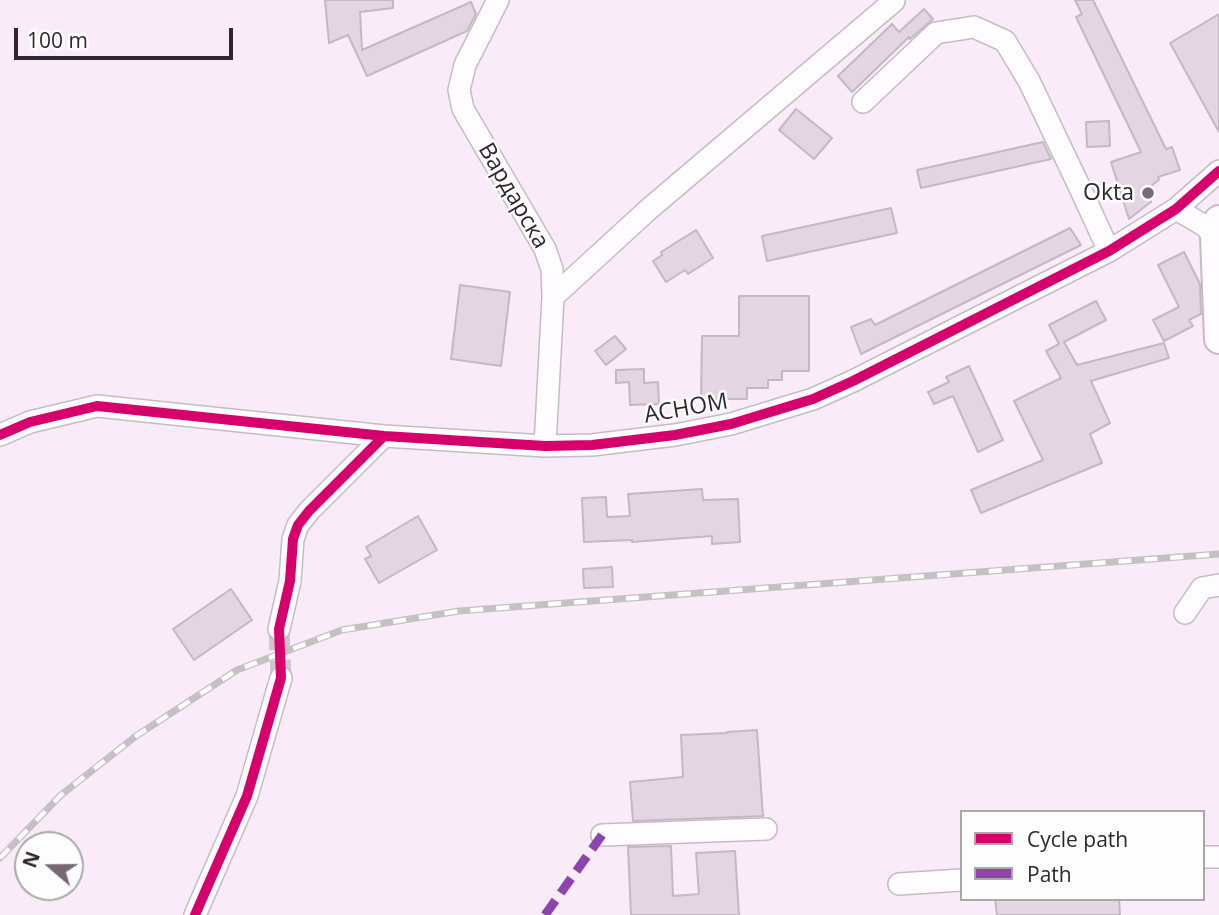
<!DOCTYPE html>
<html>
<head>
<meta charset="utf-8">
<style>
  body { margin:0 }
  #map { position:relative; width:1219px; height:915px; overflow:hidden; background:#f9ecf8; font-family:"Open Sans",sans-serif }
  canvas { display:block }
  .legend { position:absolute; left:960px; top:810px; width:245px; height:91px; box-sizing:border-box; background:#fdfdfd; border:2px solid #aba7ab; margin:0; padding:9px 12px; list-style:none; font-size:21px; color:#30262f }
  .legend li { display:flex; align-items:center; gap:14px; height:35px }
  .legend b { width:35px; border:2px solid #aba7ab }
  .north { position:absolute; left:14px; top:831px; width:70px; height:70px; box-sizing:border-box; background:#fdfdfd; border:2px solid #aba7ab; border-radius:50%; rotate:290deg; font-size:19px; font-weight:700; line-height:28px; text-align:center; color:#30262f }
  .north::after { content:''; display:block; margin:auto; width:24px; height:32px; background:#766b75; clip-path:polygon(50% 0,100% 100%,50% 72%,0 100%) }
  .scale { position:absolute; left:14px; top:28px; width:219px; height:32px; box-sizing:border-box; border:4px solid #30262f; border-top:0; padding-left:9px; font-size:21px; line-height:24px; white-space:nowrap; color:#30262f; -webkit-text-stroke:5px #fdfdfd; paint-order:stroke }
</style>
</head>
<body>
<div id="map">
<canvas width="1219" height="915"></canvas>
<ul class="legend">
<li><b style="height:9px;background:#d6006c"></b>Cycle path</li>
<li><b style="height:9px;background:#8e44ad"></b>Path</li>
</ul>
<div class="north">N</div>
<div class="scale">100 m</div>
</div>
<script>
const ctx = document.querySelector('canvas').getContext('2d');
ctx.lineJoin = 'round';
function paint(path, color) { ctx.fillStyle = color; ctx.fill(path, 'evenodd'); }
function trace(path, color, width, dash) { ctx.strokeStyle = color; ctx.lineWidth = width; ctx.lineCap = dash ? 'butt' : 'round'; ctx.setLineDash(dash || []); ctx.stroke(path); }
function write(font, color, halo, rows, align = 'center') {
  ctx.font = font + ' "Open Sans",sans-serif'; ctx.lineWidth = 5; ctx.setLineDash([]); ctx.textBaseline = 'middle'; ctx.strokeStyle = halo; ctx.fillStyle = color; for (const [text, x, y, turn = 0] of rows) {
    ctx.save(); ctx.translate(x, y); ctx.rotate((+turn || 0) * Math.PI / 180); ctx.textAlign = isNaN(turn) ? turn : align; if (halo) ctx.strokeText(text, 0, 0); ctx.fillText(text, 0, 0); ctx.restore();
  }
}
const building = new Path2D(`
  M 325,0 L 393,0 L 393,8 L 360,12 L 362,50 L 471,2 L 476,14 L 467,31 L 367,76 L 348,35 L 329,43 Z
  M 1075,0 L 1093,0 L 1166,149 L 1172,147 L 1180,170 L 1158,177 L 1159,180 L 1148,188 L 1151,202 L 1129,219 L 1111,162 L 1141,152 L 1076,17 L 1082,14 Z
  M 924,9 L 933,19 L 910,39 L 909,37 L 852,92 L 838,76 L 892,24 L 899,32 Z
  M 1219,14 L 1219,132 L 1170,43 Z
  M 796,109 L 832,138 L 814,159 L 779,130 Z
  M 1109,121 L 1110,146 L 1087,147 L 1086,122 Z
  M 1043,142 L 1051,159 L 921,188 L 917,170 Z
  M 891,208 L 897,233 L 767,261 L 762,236 Z
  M 1070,228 L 1081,245 L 861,354 L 851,327 L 871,319 L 875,325 Z
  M 696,230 L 713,258 L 688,274 L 685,270 L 666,282 L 653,261 L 662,255 L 661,252 Z
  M 1184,252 L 1200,284 L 1201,314 L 1189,320 L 1193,326 L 1164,341 L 1153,320 L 1179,307 L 1158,265 Z
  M 460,285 L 510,292 L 501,366 L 451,359 Z
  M 739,296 L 809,296 L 809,371 L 782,371 L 782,380 L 768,380 L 768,388 L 747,388 L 747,399 L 701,399 L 702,336 L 739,336 Z
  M 1096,301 L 1106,320 L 1064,342 L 1077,365 L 1164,343 L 1169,358 L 1091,381 L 1110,423 L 1090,434 L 1102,463 L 981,513 L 971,490 L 1043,460 L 1014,401 L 1061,378 L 1046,351 L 1059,344 L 1049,325 Z
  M 615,336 L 626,349 L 606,365 L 595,351 Z
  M 969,366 L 1003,440 L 978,452 L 953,396 L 934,404 L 928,392 L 949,382 L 946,377 Z
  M 644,369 L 644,383 L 658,382 L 659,404 L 630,405 L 629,382 L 616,383 L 616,370 Z
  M 702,489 L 703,500 L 738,499 L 740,542 L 712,544 L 712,536 L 632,542 L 632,540 L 584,542 L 582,498 L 606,497 L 607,517 L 630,516 L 628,494 Z
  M 418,516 L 437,550 L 379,583 L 365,559 L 371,556 L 366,547 Z
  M 612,567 L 613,587 L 584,588 L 583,569 Z
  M 231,589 L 252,620 L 194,660 L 173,629 Z
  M 757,730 L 763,816 L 633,821 L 630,782 L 683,777 L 681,735 L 727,733 L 727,732 Z
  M 671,846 L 673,896 L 699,894 L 696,853 L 735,851 L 739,915 L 631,915 L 628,847 Z
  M 995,899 L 1119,899 L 1120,915 L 997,915 Z`);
paint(building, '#e4d5e3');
trace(building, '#c4b8c3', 2);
trace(new Path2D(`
  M 279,629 L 281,678`), '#d1c4d0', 21, [21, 10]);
const minor = new Path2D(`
  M 498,0 L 465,65 L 459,90 L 463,109 L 545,249 L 552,269 L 553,297 L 545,446
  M 863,102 L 936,33 L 974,27 L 1005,41 L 1029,81 L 1080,188 L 1109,251
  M 1176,209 L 1205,226 L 1215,237
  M 553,297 L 649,209 L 894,1
  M 0,435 L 30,422 L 97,406 L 384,436 L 545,446 L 592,445 L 675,435 L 731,424 L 813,399 L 853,381 L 1109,251 L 1176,209 L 1219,171
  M 1185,613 L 1202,588 L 1219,585
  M 279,629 L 290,581 L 293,539 L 298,525 L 309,511 L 384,436
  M 602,835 L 766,829
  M 1203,857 L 1219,857
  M 899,884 L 962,880
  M 195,915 L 247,796 L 281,678`);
const major = new Path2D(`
  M 1219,220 L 1215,237 L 1219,339`);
trace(minor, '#c6bbc5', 24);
trace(major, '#c6bbc5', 32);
trace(minor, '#fefcfe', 21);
trace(major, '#fefcfe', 28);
const rail = new Path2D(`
  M 0,858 L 61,795 L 136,736 L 237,670 L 342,630 L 459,611 L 1219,554`);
trace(rail, '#c4c1c4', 7);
trace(rail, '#fdfdfd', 4.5, [13]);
trace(new Path2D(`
  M 545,915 L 602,835`), '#8e44ad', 9, [18, 9]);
trace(new Path2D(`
  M 0,435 L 30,422 L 97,406 L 384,436 L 545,446 L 592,445 L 675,435 L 731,424 L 813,399 L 853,381 L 1109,251 L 1176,209 L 1219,171
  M 195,915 L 247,796 L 281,678 L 279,629 L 290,581 L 293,539 L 298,525 L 309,511 L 384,436`), '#d6006c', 10);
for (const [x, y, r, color] of [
  [1148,193,7,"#766b75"]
]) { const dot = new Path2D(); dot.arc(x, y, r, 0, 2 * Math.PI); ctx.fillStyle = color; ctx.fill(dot); trace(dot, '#fdfdfd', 2.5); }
write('23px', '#30262f', '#fdfdfd', [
  ["Okta",1134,193]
], 'right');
write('23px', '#30262f', '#fdfdfd', [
  ["Вардарска",513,196,60],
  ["АСНОМ",686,409,-10]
]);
</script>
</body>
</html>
